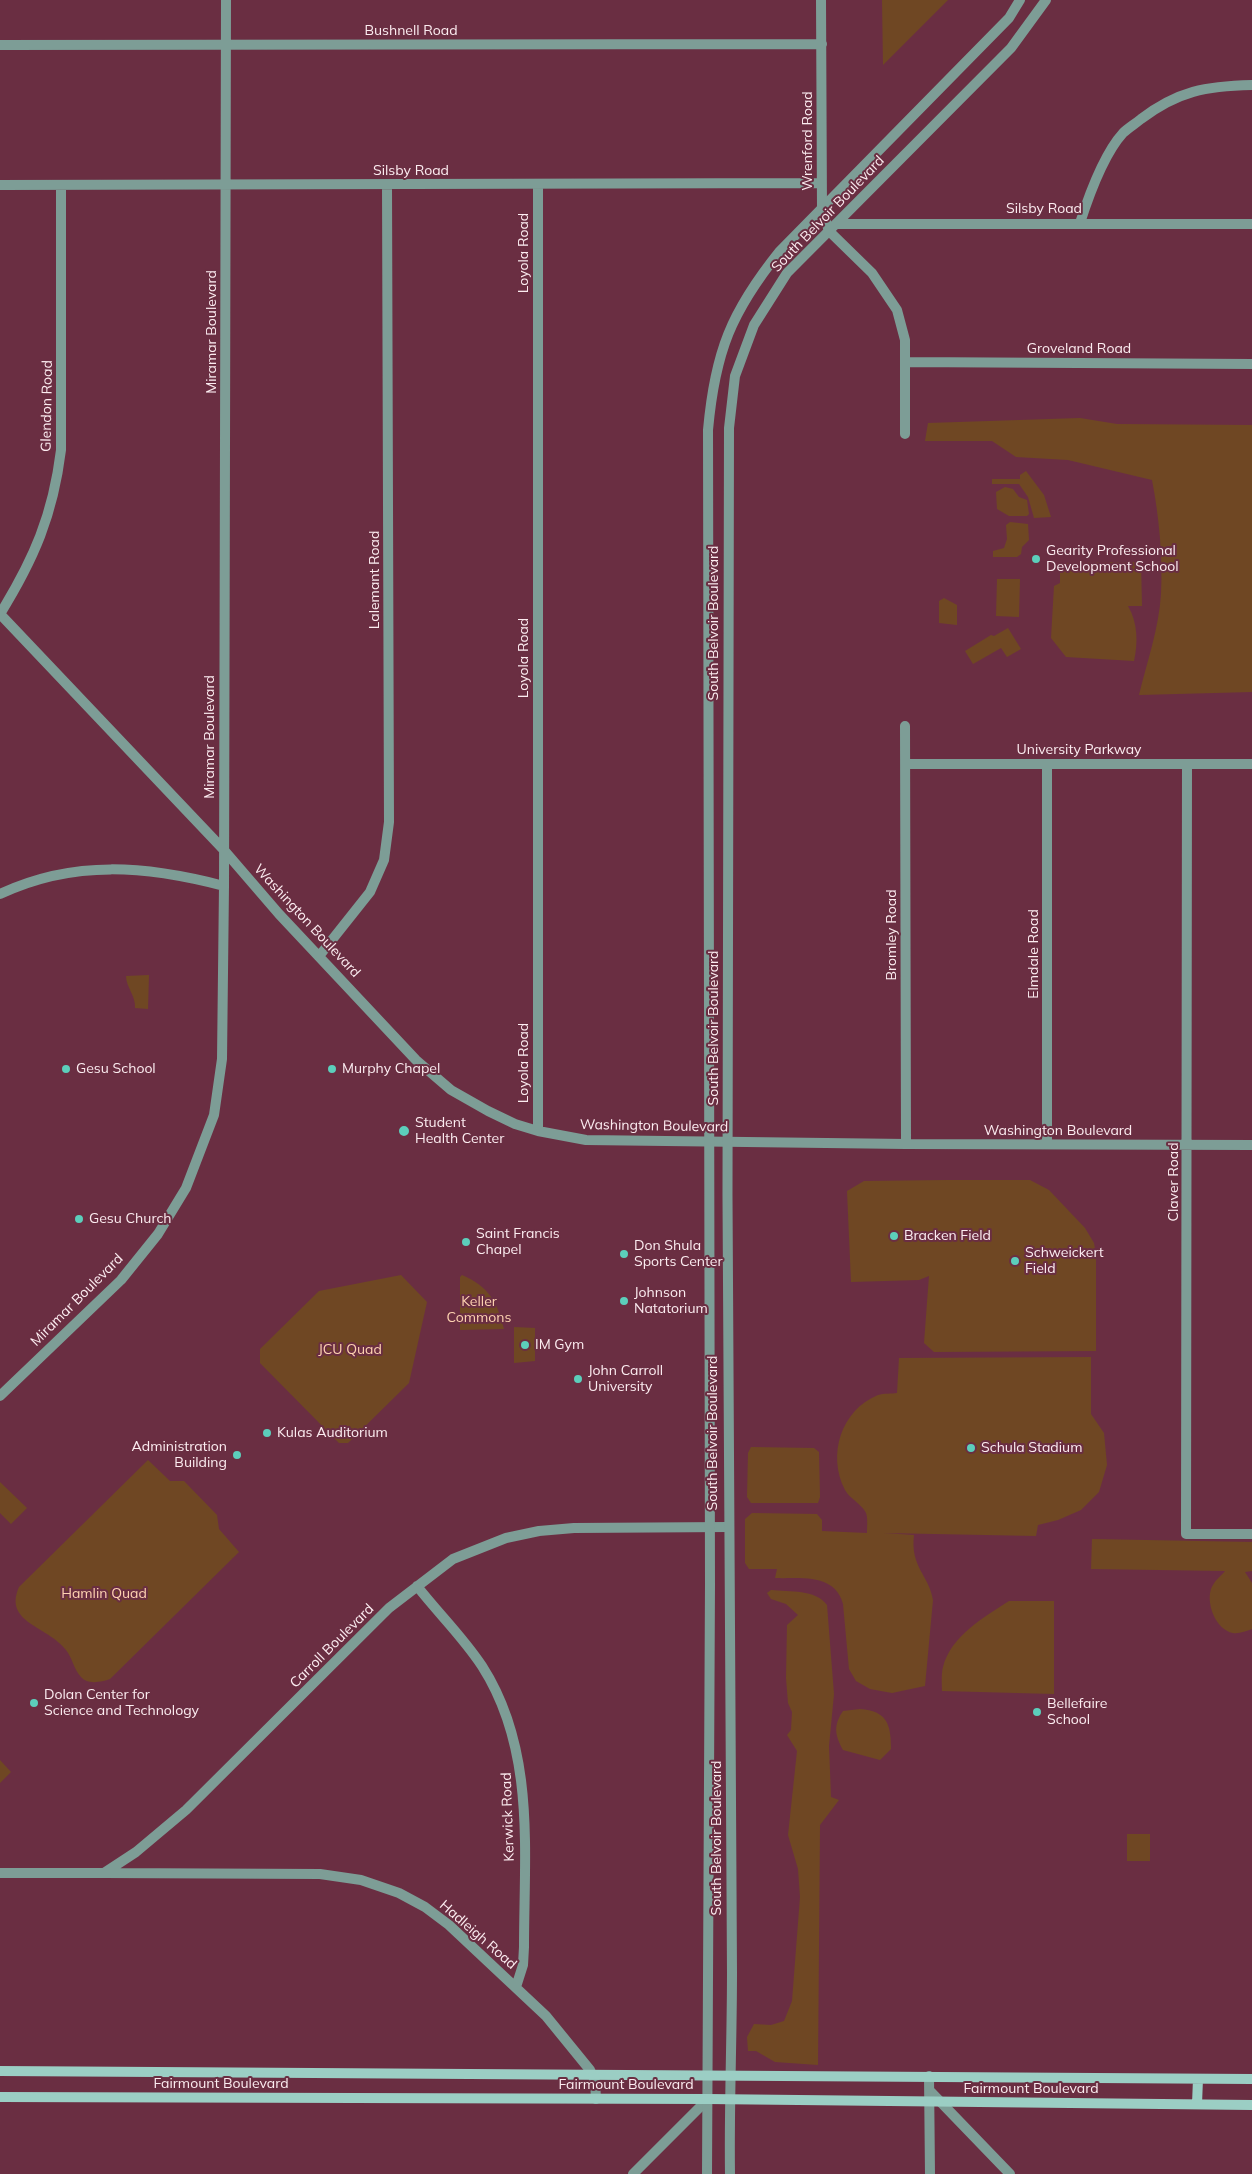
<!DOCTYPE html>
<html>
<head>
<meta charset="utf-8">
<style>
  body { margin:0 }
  canvas { display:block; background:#6a2e42 }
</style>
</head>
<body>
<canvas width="1252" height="2174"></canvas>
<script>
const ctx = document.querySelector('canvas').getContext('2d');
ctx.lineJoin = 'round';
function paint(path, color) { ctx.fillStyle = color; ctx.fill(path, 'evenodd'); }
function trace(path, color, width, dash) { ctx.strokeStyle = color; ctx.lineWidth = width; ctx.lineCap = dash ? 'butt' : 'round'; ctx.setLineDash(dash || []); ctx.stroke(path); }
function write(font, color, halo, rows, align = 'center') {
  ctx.font = font + ' Mulish,sans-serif'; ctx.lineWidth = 4; ctx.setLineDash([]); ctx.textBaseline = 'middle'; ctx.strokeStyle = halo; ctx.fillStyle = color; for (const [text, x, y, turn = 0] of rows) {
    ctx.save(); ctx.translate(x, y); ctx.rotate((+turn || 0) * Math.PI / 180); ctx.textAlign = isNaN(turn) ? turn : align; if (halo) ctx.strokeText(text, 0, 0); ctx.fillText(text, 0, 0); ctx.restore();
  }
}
paint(new Path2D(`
  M 882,0 L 948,0 L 883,65 Z
  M 1080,418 L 1117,424 L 1252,425 L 1252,692 L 1139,695 C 1147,662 1159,628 1161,594 C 1163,557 1159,516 1152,480 L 1068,460 L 1016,457 L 992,441 L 925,441 L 928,423 Z
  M 1026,471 L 1044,495 L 1051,517 L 1034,518 L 1028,497 L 1019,484 L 992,484 L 992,479 L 1020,479 L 1020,475 Z
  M 1005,487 L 1013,489 L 1019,497 L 1027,500 L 1029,514 L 1027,516 L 1009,516 L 997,509 L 996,492 Z
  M 1010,522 L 1028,524 L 1029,540 L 1022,547 L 1021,554 L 1017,557 L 993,557 L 993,551 L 1004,548 L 1007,539 L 1006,525 Z
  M 1141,562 L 1142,606 L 1128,606 C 1138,623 1138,643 1134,661 L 1066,657 L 1051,638 L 1054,586 L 1060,583 L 1060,563 Z
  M 997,579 L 1020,579 L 1019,617 L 996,616 Z
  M 944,598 L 957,605 L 957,625 L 939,623 L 939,601 Z
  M 1008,628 L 1021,649 L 1007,657 L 1001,648 L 973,664 L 965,651 L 991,635 L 994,636 Z
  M 149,975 L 148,1009 L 135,1008 C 136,996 126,987 126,976 Z
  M 946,1180 L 1030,1180 L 1049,1190 L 1085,1228 L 1094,1243 L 1096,1255 L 1096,1351 L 934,1352 L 924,1343 L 929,1276 L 919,1280 L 851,1282 L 847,1191 L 864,1181 Z
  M 401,1275 L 427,1302 L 409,1383 L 348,1443 L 339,1443 L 260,1363 L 260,1349 L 319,1291 Z
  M 462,1275 C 489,1287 497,1301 504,1329 L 460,1330 L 460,1277 Z
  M 514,1327 L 535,1328 L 535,1361 L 514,1363 Z
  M 1091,1357 L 1091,1414 L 1104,1433 L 1107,1465 L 1099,1492 L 1081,1510 L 1058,1520 L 1038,1525 L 1036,1536 L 884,1533 L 914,1535 C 910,1567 929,1575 933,1600 L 925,1686 L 892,1693 L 870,1689 L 856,1681 L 849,1669 L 843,1604 C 835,1573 800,1579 775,1578 L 777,1569 L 749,1569 L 745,1563 L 745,1519 L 752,1513 L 817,1514 L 822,1520 L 822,1531 L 867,1533 C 867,1527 868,1518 866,1513 C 862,1504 850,1499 845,1490 C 827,1455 841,1410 878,1395 C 884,1393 892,1394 897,1393 L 899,1358 Z
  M 751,1447 L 814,1448 L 819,1452 L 820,1497 L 818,1503 L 751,1503 L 747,1497 L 748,1453 Z
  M 148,1460 L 170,1481 L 184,1481 L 217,1515 L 219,1529 L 239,1552 L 110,1679 C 101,1682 88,1685 81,1677 C 74,1670 72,1657 66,1650 C 48,1626 3,1623 19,1587 Z
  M 0,1482 L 27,1508 L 11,1524 L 0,1513 Z
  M 1092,1539 L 1252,1542 L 1252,1571 L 1245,1572 L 1252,1583 L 1252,1629 C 1246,1631 1239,1634 1233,1633 C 1216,1630 1206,1604 1211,1589 C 1214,1581 1220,1577 1225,1571 L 1091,1569 Z
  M 771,1590 C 790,1592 815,1589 827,1605 L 834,1694 L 829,1746 L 831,1797 L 839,1800 L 820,1825 L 818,2065 L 775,2062 L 756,2051 L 748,2051 L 747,2037 L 754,2024 L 771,2025 L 784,2021 L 792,2001 L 800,1897 L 798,1869 L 788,1835 L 797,1751 L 787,1735 L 791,1730 L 792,1712 L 788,1703 L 786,1678 L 787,1625 L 798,1615 L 786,1604 L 771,1599 L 767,1593 Z
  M 1009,1601 L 1054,1601 L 1054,1694 L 942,1691 C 942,1684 941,1675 943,1667 C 951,1636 984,1617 1009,1601 Z
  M 860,1709 C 887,1711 891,1724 891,1749 L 880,1760 L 843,1750 C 835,1735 833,1726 843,1711 Z
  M 0,1760 L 11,1772 L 0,1783 Z
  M 1127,1834 L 1150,1834 L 1150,1861 L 1127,1861 Z`), '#6f4723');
trace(new Path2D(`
  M 821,0 L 822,209 L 829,231 L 872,273 L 897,310 L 905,340 L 905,434
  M 0,45 L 822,44
  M 0,185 L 821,183
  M 538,185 L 538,1131
  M 1080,223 C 1089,195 1103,155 1123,133 C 1128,128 1135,124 1141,119 C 1178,91 1206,86 1252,85
  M 837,224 L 1252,224
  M 905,362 L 1252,364
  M 0,614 L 223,849 L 279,914 L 416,1060 L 451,1090 L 488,1111 L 515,1124 L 538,1131 L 586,1140 L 906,1144 L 1252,1145
  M 0,614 C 34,559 53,515 61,450 L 61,185
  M 905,726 L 906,1144
  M 906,764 L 1252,764
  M 1047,764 L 1047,1144
  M 1187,764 L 1186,1534 L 1252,1534
  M 0,894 C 74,859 147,866 224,886
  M 320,955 L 370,892 L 384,860 L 389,822 L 387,185
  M 0,1396 L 121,1280 L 158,1234 L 186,1188 L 214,1115 L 222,1059 L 224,886 L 226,0
  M 417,1586 C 438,1613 463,1637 482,1666 C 536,1750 524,1852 524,1947 L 523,1965 L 516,1987
  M 0,1873 L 104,1873 L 136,1852 L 186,1810 L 389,1608 L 453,1559 L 506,1538 L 539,1531 L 574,1528 L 728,1527
  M 105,1873 L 320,1874 L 361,1880 L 399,1893 L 425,1907 L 449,1925 L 546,2016 L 590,2070 L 595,2081 L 596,2099
  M 929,2076 L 930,2174
  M 930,2091 L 1010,2174
  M 633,2174 L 708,2099`), '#7d9d96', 10);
trace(new Path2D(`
  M 707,2174 L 710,1583 L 708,430 C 715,352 731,312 780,251 L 1009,18 L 1020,0
  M 730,2174 C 729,2107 732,2039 732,1972 C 727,1457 726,943 729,428 L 735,376 L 754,325 L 787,273 L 1011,48 L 1046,0`), '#7d9d96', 10);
trace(new Path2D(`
  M 0,2071 L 1252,2079
  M 0,2097 L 708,2099 L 1252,2105
  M 1197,2104 L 1198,2079`), '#9bcec4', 10);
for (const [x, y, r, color] of [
  [1036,559,5,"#5ccebb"],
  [66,1069,5,"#5ccebb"],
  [332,1069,5,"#5ccebb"],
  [404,1131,6,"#5ccebb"],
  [79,1219,5,"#5ccebb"],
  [894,1236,5,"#5ccebb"],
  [466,1242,5,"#5ccebb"],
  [624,1254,5,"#5ccebb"],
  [1015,1261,5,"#5ccebb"],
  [624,1301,5,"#5ccebb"],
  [525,1345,5,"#5ccebb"],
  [578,1379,5,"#5ccebb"],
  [267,1433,5,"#5ccebb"],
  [971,1448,5,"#5ccebb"],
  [237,1455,5,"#5ccebb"],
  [34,1703,5,"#5ccebb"],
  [1037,1712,5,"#5ccebb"]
]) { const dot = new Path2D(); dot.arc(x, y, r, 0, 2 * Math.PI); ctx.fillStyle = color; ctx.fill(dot); trace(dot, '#6a2e42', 2); }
write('14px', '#fcecf0', '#6a2e42', [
  ["Bushnell Road",411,31],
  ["Wrenford Road",808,141,-90],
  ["Silsby Road",411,171],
  ["Silsby Road",1044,209],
  ["South Belvoir Boulevard",828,214,-46],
  ["Loyola Road",524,253,-90],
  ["Miramar Boulevard",212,332,-90],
  ["Groveland Road",1079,349],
  ["Glendon Road",47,406,-89],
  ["Lalemant Road",375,580,-90],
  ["South Belvoir Boulevard",714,623,-90],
  ["Loyola Road",524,658,-90],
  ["Miramar Boulevard",210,737,-90],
  ["University Parkway",1079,750],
  ["Washington Boulevard",307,921,47],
  ["Bromley Road",892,935,-90],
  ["Elmdale Road",1034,954,-90],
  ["South Belvoir Boulevard",714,1028,-90],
  ["Loyola Road",524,1063,-90],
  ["Washington Boulevard",654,1126,1],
  ["Washington Boulevard",1058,1131],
  ["Claver Road",1174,1182,-90],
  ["Miramar Boulevard",77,1300,-45],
  ["South Belvoir Boulevard",713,1433,-90],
  ["Carroll Boulevard",332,1646,-45],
  ["Kerwick Road",508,1817,-92],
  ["South Belvoir Boulevard",717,1838,-90],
  ["Hadleigh Road",478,1935,41],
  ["Fairmount Boulevard",221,2084],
  ["Fairmount Boulevard",626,2085],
  ["Fairmount Boulevard",1031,2089]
]);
write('14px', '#fcecf0', '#6a2e42', [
  ["Gearity Professional",1046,551],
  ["Development School",1046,567],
  ["Gesu School",76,1069],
  ["Murphy Chapel",342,1069],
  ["Student",415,1123],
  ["Health Center",415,1139],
  ["Gesu Church",89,1219],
  ["Saint Francis",476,1234],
  ["Chapel",476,1250],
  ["Bracken Field",904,1236],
  ["Don Shula",634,1246],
  ["Sports Center",634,1262],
  ["Schweickert",1025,1253],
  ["Field",1025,1269],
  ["Johnson",634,1293],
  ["Natatorium",634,1309],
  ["IM Gym",535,1345],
  ["John Carroll",588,1371],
  ["University",588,1387],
  ["Kulas Auditorium",277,1433],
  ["Administration",227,1447,"right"],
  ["Building",227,1463,"right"],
  ["Schula Stadium",981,1448],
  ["Dolan Center for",44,1695],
  ["Science and Technology",44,1711],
  ["Bellefaire",1047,1704],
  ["School",1047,1720]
], 'left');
write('14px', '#fed3b1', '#6a2e42', [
  ["Keller",479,1302],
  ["Commons",479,1318],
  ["JCU Quad",350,1350],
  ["Hamlin Quad",104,1594]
]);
</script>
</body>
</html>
